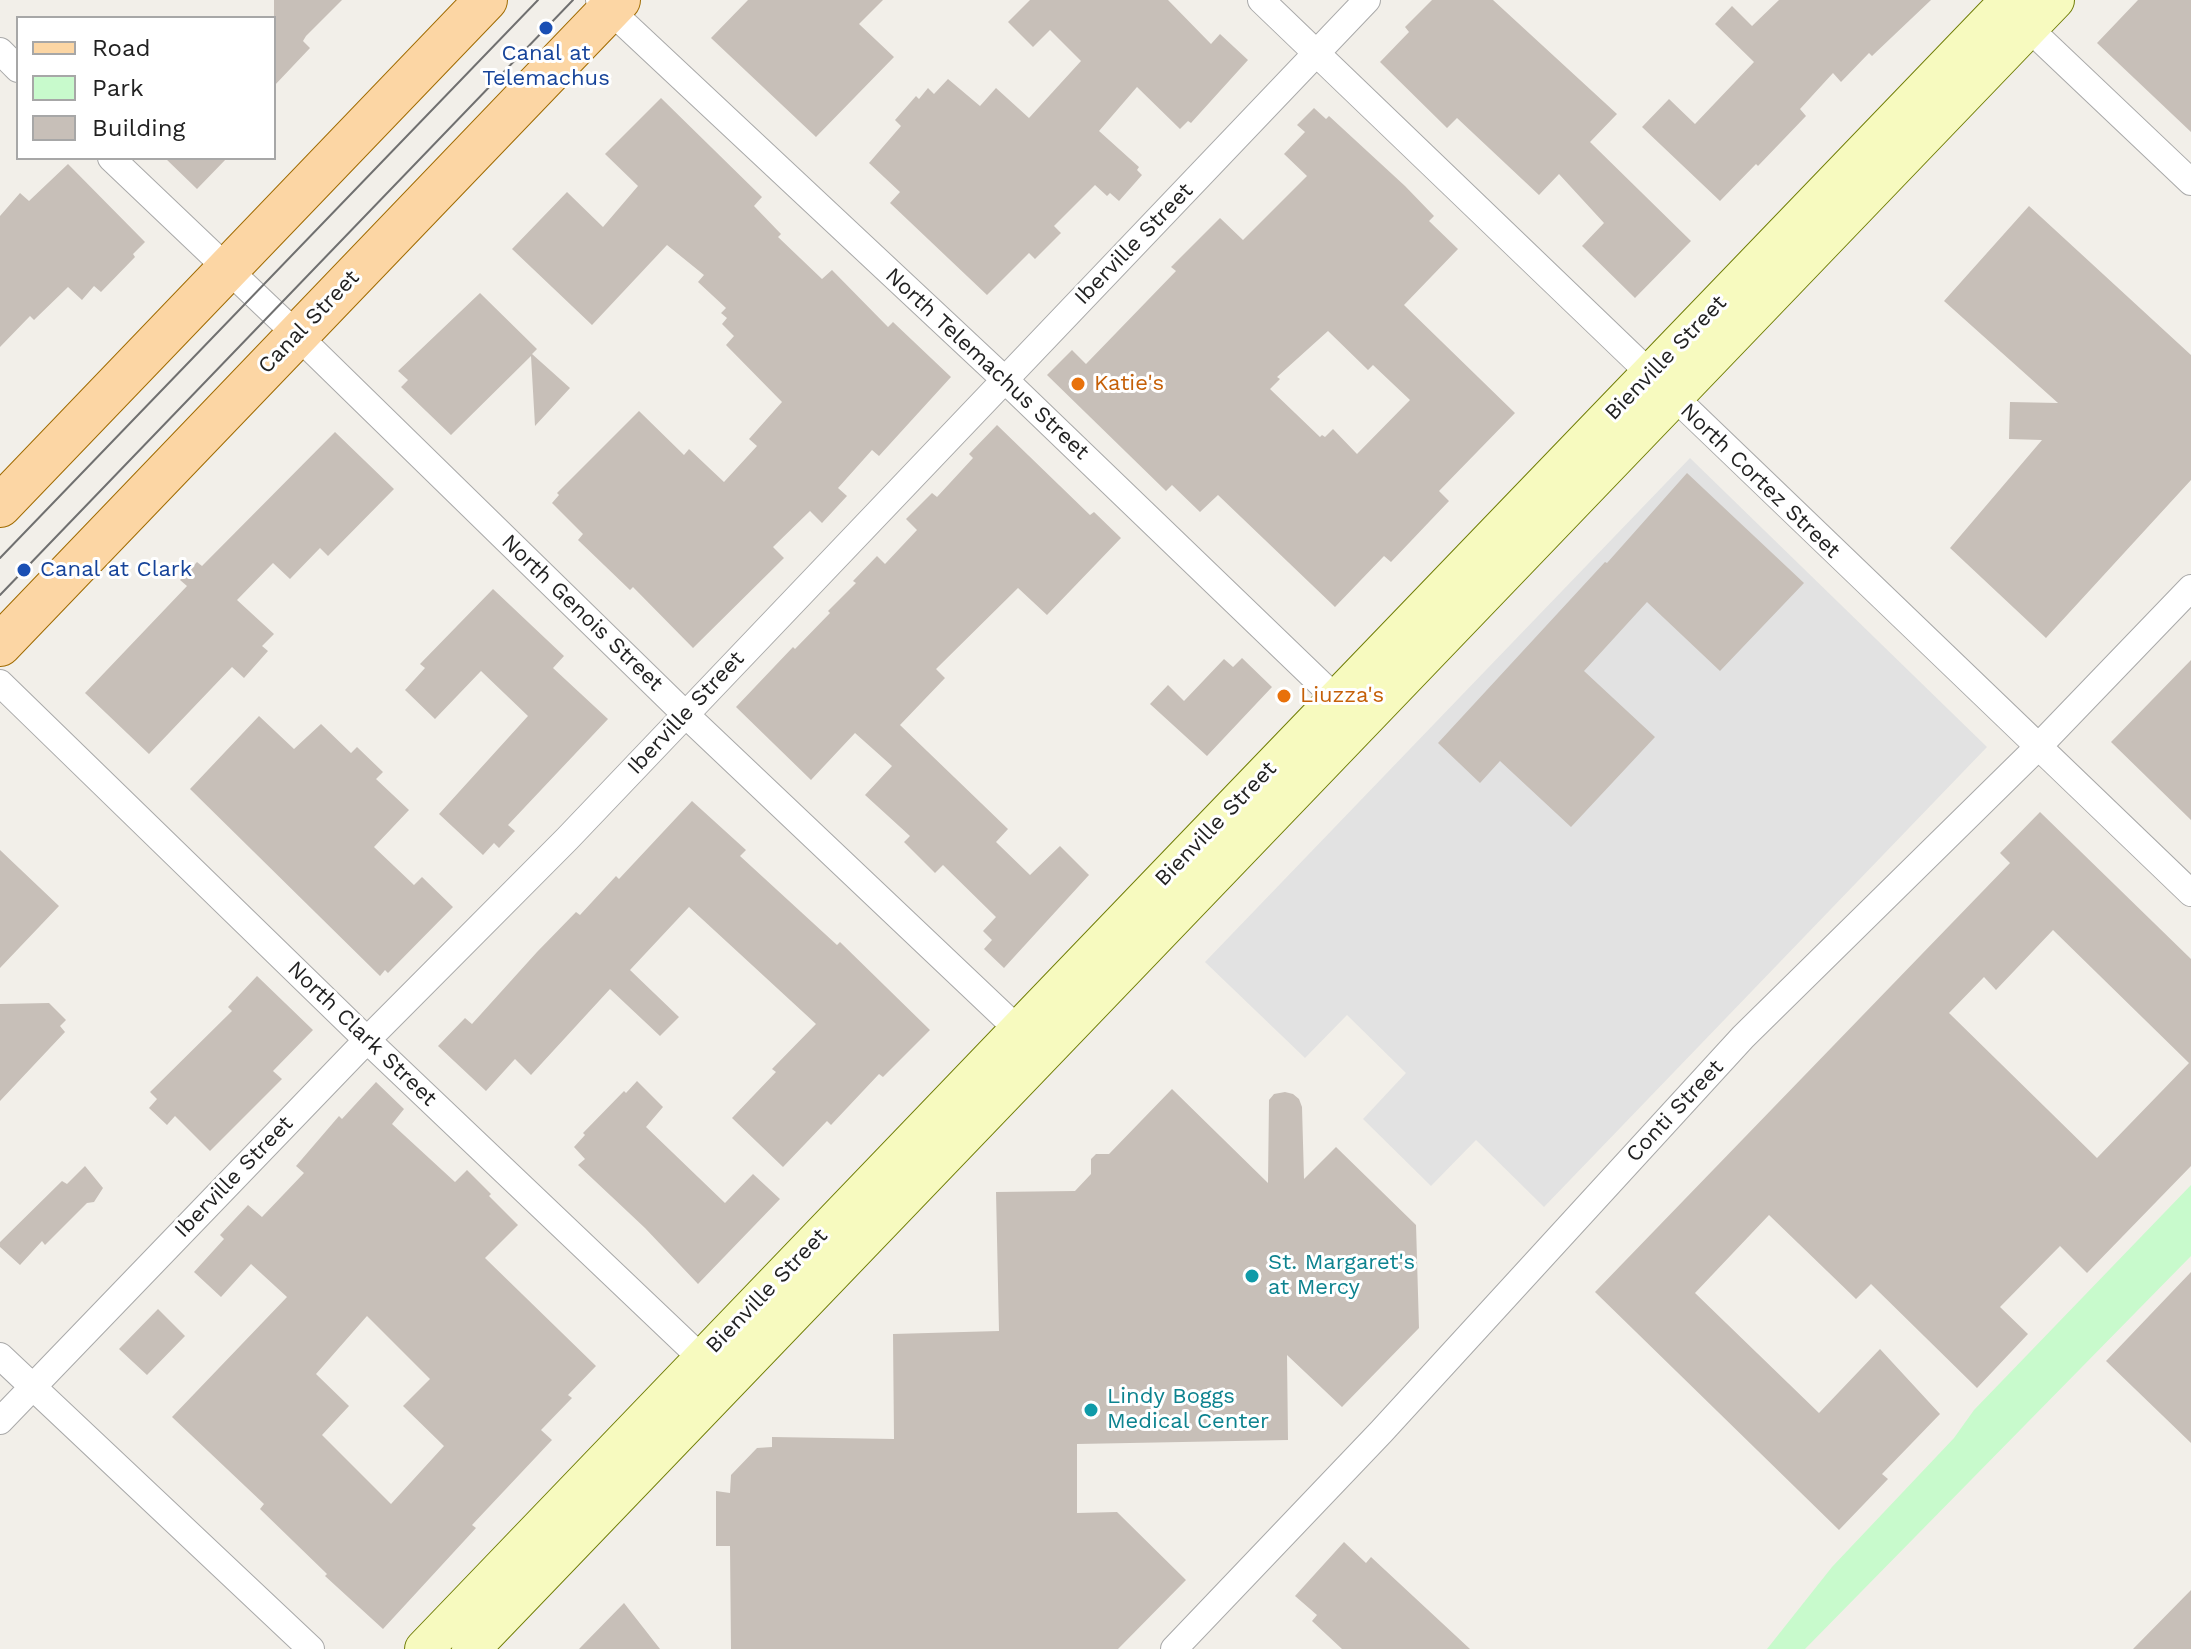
<!DOCTYPE html>
<html>
<head>
<meta charset="utf-8">
<style>
  body { margin:0 }
  #map { position:relative; width:2191px; height:1649px; overflow:hidden; background:#f2efe9; font-family:"Work Sans",sans-serif }
  canvas { display:block }
  .legend { position:absolute; left:16px; top:16px; width:260px; height:144px; box-sizing:border-box; background:#fff; border:2px solid #a7a7a7; margin:0; padding:10px 14px; list-style:none; font-size:24px; color:#222 }
  .legend li { display:flex; align-items:center; gap:16px; height:40px }
  .legend b { width:40px; border:2px solid #a7a7a7 }
</style>
</head>
<body>
<div id="map">
<canvas width="2191" height="1649"></canvas>
<ul class="legend">
<li><b style="height:10px;background:#fcd6a4"></b>Road</li>
<li><b style="height:22px;background:#c8facc"></b>Park</li>
<li><b style="height:22px;background:#c7bfb8"></b>Building</li>
</ul>
</div>
<script>
const ctx = document.querySelector('canvas').getContext('2d');
ctx.lineJoin = 'round';
function paint(path, color) { ctx.fillStyle = color; ctx.fill(path, 'evenodd'); }
function trace(path, color, width, dash) { ctx.strokeStyle = color; ctx.lineWidth = width; ctx.lineCap = dash ? 'butt' : 'round'; ctx.setLineDash(dash || []); ctx.stroke(path); }
function write(font, color, halo, rows, align = 'center') {
  ctx.font = font + ' "Work Sans",sans-serif'; ctx.lineWidth = 6; ctx.setLineDash([]); ctx.textBaseline = 'middle'; ctx.strokeStyle = halo; ctx.fillStyle = color; for (const [text, x, y, turn = 0] of rows) {
    ctx.save(); ctx.translate(x, y); ctx.rotate((+turn || 0) * Math.PI / 180); ctx.textAlign = isNaN(turn) ? turn : align; if (halo) ctx.strokeText(text, 0, 0); ctx.fillText(text, 0, 0); ctx.restore();
  }
}
paint(new Path2D(`
  M 2191,1185 L 2191,1256 L 1805,1649 L 1767,1649 L 1832,1567 L 1954,1438 L 1974,1410 Z`), '#c8facc');
paint(new Path2D(`
  M 1690,458 L 1987,747 L 1544,1207 L 1476,1140 L 1431,1186 L 1363,1119 L 1406,1073 L 1347,1015 L 1305,1058 L 1205,962 Z`), '#e2e2e2');
paint(new Path2D(`
  M 274,0 L 342,0 L 306,36 L 303,41 L 310,48 L 274,86 Z
  M 748,0 L 883,0 L 859,24 L 894,57 L 816,137 L 711,38 Z
  M 1030,0 L 1168,0 L 1211,44 L 1220,34 L 1248,60 L 1191,123 L 1188,121 L 1180,129 L 1137,87 L 1099,131 L 1139,167 L 1137,170 L 1142,175 L 1119,201 L 1110,193 L 1107,196 L 1095,185 L 1054,226 L 1061,233 L 1035,259 L 1029,253 L 987,295 L 890,203 L 900,192 L 869,163 L 901,126 L 895,120 L 916,96 L 919,99 L 928,88 L 934,94 L 948,79 L 980,106 L 996,88 L 1029,118 L 1081,61 L 1050,30 L 1033,47 L 1008,22 Z
  M 1432,0 L 1493,0 L 1617,114 L 1590,142 L 1691,241 L 1635,298 L 1582,246 L 1604,223 L 1559,174 L 1539,195 L 1457,118 L 1447,128 L 1380,62 L 1409,32 L 1405,27 Z
  M 1779,0 L 1931,0 L 1872,56 L 1869,53 L 1841,82 L 1833,73 L 1800,109 L 1806,116 L 1758,166 L 1756,164 L 1720,201 L 1642,127 L 1669,99 L 1695,124 L 1754,62 L 1715,24 L 1732,6 L 1752,26 Z
  M 2138,0 L 2191,0 L 2191,132 L 2097,43 Z
  M 661,98 L 762,197 L 754,206 L 781,234 L 778,237 L 822,279 L 832,270 L 888,327 L 893,322 L 951,377 L 879,456 L 872,450 L 838,488 L 847,496 L 822,523 L 810,511 L 773,547 L 784,558 L 693,648 L 633,587 L 630,590 L 578,540 L 583,534 L 552,503 L 559,495 L 557,493 L 639,411 L 684,455 L 689,449 L 724,482 L 757,446 L 749,439 L 782,402 L 726,345 L 734,336 L 722,324 L 727,318 L 721,313 L 726,308 L 698,282 L 704,275 L 667,245 L 592,325 L 512,249 L 567,192 L 603,227 L 638,186 L 605,154 Z
  M 1314,108 L 1326,119 L 1329,116 L 1405,186 L 1434,216 L 1429,221 L 1458,249 L 1404,305 L 1515,413 L 1439,491 L 1449,501 L 1391,562 L 1384,556 L 1335,607 L 1218,495 L 1200,512 L 1172,485 L 1166,491 L 1047,375 L 1072,350 L 1086,364 L 1176,271 L 1171,267 L 1220,218 L 1243,240 L 1307,176 L 1284,154 L 1305,132 L 1297,125 ZM 1328,331 L 1368,370 L 1373,365 L 1410,400 L 1357,454 L 1333,429 L 1325,437 L 1322,435 L 1320,437 L 1270,389 L 1280,379 L 1277,377 Z
  M 165,158 L 227,158 L 197,189 Z
  M 68,164 L 145,242 L 133,254 L 135,257 L 101,292 L 94,286 L 82,300 L 68,287 L 34,320 L 30,316 L 0,347 L 0,216 L 20,193 L 29,201 Z
  M 2029,206 L 2191,355 L 2191,480 L 2046,638 L 1950,548 L 2042,440 L 2009,439 L 2010,402 L 2058,403 L 1944,301 Z
  M 480,293 L 537,349 L 532,354 L 570,388 L 535,426 L 531,356 L 451,435 L 401,387 L 408,380 L 398,371 Z
  M 997,425 L 1090,515 L 1094,512 L 1121,538 L 1047,615 L 1018,588 L 936,669 L 945,678 L 900,725 L 1008,829 L 996,842 L 1030,875 L 1060,846 L 1089,875 L 1004,968 L 984,949 L 992,940 L 983,931 L 996,917 L 943,865 L 935,873 L 904,842 L 910,836 L 865,795 L 892,766 L 855,733 L 811,780 L 736,707 L 793,647 L 795,649 L 830,613 L 828,611 L 856,583 L 853,581 L 877,556 L 885,564 L 917,530 L 906,519 L 932,493 L 937,497 L 973,458 L 969,454 Z
  M 335,432 L 394,489 L 328,556 L 320,548 L 290,579 L 273,563 L 237,600 L 274,634 L 262,646 L 268,651 L 244,678 L 232,667 L 149,754 L 85,693 L 187,586 L 180,580 L 197,562 L 202,566 Z
  M 1687,473 L 1804,583 L 1720,671 L 1647,602 L 1584,671 L 1655,737 L 1571,827 L 1500,761 L 1480,783 L 1438,743 L 1605,562 L 1607,563 Z
  M 493,589 L 564,656 L 553,668 L 608,719 L 508,825 L 515,831 L 499,848 L 494,843 L 483,855 L 439,814 L 528,716 L 481,671 L 435,719 L 405,690 L 425,668 L 420,664 Z
  M 1242,658 L 1272,687 L 1207,756 L 1150,704 L 1168,685 L 1184,701 L 1224,659 L 1233,667 Z
  M 2191,660 L 2191,820 L 2111,742 Z
  M 259,716 L 294,749 L 321,724 L 351,753 L 357,747 L 383,772 L 376,779 L 409,810 L 374,847 L 414,885 L 422,877 L 453,907 L 388,973 L 385,970 L 380,976 L 190,789 Z
  M 692,801 L 746,850 L 740,856 L 837,945 L 840,942 L 930,1030 L 883,1077 L 879,1074 L 831,1125 L 827,1121 L 783,1167 L 732,1118 L 776,1072 L 772,1069 L 816,1024 L 689,907 L 630,970 L 679,1017 L 660,1036 L 610,989 L 531,1075 L 515,1059 L 486,1091 L 438,1046 L 465,1018 L 472,1024 L 537,952 L 576,912 L 580,915 L 616,876 L 619,879 Z
  M 2040,812 L 2191,959 L 2191,1166 L 2087,1273 L 2060,1246 L 2000,1307 L 2028,1334 L 1977,1388 L 1871,1284 L 1856,1299 L 1769,1215 L 1695,1293 L 1819,1413 L 1880,1349 L 1940,1414 L 1882,1474 L 1888,1479 L 1839,1530 L 1595,1292 L 2010,863 L 2000,853 ZM 2053,930 L 2189,1063 L 2097,1158 L 1949,1013 L 1984,977 L 1996,990 Z
  M 0,850 L 59,906 L 0,968 Z
  M 257,976 L 313,1030 L 273,1071 L 282,1079 L 210,1151 L 175,1116 L 167,1125 L 149,1108 L 157,1099 L 150,1092 L 232,1011 L 228,1007 Z
  M 49,1003 L 66,1020 L 60,1026 L 65,1032 L 0,1101 L 0,1004 Z
  M 637,1081 L 663,1107 L 646,1127 L 725,1203 L 753,1174 L 780,1199 L 698,1284 L 645,1228 L 578,1165 L 585,1159 L 574,1147 L 585,1135 L 583,1133 L 624,1091 L 626,1093 Z
  M 376,1082 L 404,1109 L 392,1124 L 455,1182 L 467,1170 L 491,1194 L 489,1196 L 518,1225 L 485,1258 L 596,1366 L 568,1395 L 572,1398 L 541,1430 L 552,1440 L 472,1525 L 476,1528 L 383,1629 L 325,1576 L 327,1574 L 260,1509 L 264,1504 L 172,1417 L 287,1297 L 251,1264 L 221,1297 L 194,1272 L 224,1239 L 220,1235 L 248,1205 L 262,1217 L 304,1173 L 296,1166 L 339,1116 L 342,1119 ZM 367,1316 L 430,1379 L 403,1406 L 444,1446 L 391,1504 L 322,1435 L 349,1406 L 316,1374 Z
  M 1172,1089 L 1268,1183 L 1269,1100 L 1274,1094 L 1285,1092 L 1293,1094 L 1299,1099 L 1302,1107 L 1304,1179 L 1336,1147 L 1416,1225 L 1419,1328 L 1342,1407 L 1287,1355 L 1288,1440 L 1077,1444 L 1077,1513 L 1117,1512 L 1186,1580 L 1118,1649 L 731,1649 L 730,1546 L 716,1546 L 716,1491 L 730,1493 L 731,1475 L 757,1448 L 772,1447 L 772,1437 L 894,1439 L 893,1334 L 999,1331 L 996,1192 L 1075,1191 L 1091,1174 L 1091,1159 L 1096,1154 L 1109,1154 Z
  M 85,1166 L 103,1188 L 94,1202 L 87,1203 L 45,1245 L 42,1241 L 20,1265 L 0,1247 L 0,1242 L 62,1181 L 67,1184 Z
  M 2191,1272 L 2191,1443 L 2106,1361 Z
  M 158,1309 L 185,1336 L 147,1375 L 119,1349 Z
  M 1344,1542 L 1366,1563 L 1371,1557 L 1470,1649 L 1342,1649 L 1312,1621 L 1317,1615 L 1295,1596 Z
  M 2191,1590 L 2191,1649 L 2133,1649 Z
  M 624,1603 L 660,1649 L 579,1649 Z`), '#c7bfb8');
const street = new Path2D(`
  M 599,0 L 1004,379 L 1348,710
  M 1261,0 L 2191,893
  M 2017,17 L 2191,182
  M 0,51 L 18,69
  M 111,158 L 297,335 L 685,714 L 1029,1040
  M 0,683 L 367,1040 L 715,1371
  M 0,1356 L 311,1649
  M 0,1421 L 367,1040 L 567,839 L 1367,0
  M 1174,1649 L 1381,1432 L 1743,1037 L 2038,747 L 2191,588`);
const secondary = new Path2D(`
  M 424,1649 C 952,1099 1481,549 2010,0
  M 471,1649 L 2055,0`);
const primary = new Path2D(`
  M 0,506 L 486,0
  M 0,645 L 619,0`);
trace(street, '#a9a9a9', 28);
trace(secondary, '#707d05', 40);
trace(primary, '#a06b00', 44);
trace(street, '#fff', 26);
trace(secondary, '#f7fabf', 38);
trace(primary, '#fcd6a4', 42);
trace(new Path2D(`
  M 0,558 L 538,0
  M 0,595 L 573,0`), '#707070', 2);
for (const [x, y, r, color] of [
  [546,28,8,"#1a4fb4"],
  [1078,384,8,"#e8710a"],
  [24,570,8,"#1a4fb4"],
  [1284,696,8,"#e8710a"],
  [1252,1276,8,"#0f9aa8"],
  [1091,1410,8,"#0f9aa8"]
]) { const dot = new Path2D(); dot.arc(x, y, r, 0, 2 * Math.PI); ctx.fillStyle = color; ctx.fill(dot); trace(dot, '#fff', 3); }
write('22px', '#164399', '#fff', [
  ["Canal at",546,54],
  ["Telemachus",546,79],
  ["Canal at Clark",40,570,"left"]
]);
write('22px', '#222', '#fff', [
  ["Iberville Street",1134,244,-46],
  ["Canal Street",309,322,-46],
  ["Bienville Street",1666,358,-46],
  ["North Telemachus Street",987,364,43],
  ["North Cortez Street",1760,481,44],
  ["North Genois Street",582,613,44],
  ["Iberville Street",686,713,-47],
  ["Bienville Street",1216,824,-46],
  ["North Clark Street",362,1034,44],
  ["Conti Street",1675,1111,-47],
  ["Iberville Street",234,1177,-46],
  ["Bienville Street",767,1291,-46]
]);
write('22px', '#c56008', '#fff', [
  ["Katie's",1094,384],
  ["Liuzza's",1300,696]
], 'left');
write('22px', '#0d838f', '#fff', [
  ["St. Margaret's",1268,1263],
  ["at Mercy",1268,1288],
  ["Lindy Boggs",1107,1397],
  ["Medical Center",1107,1422]
], 'left');
</script>
</body>
</html>
